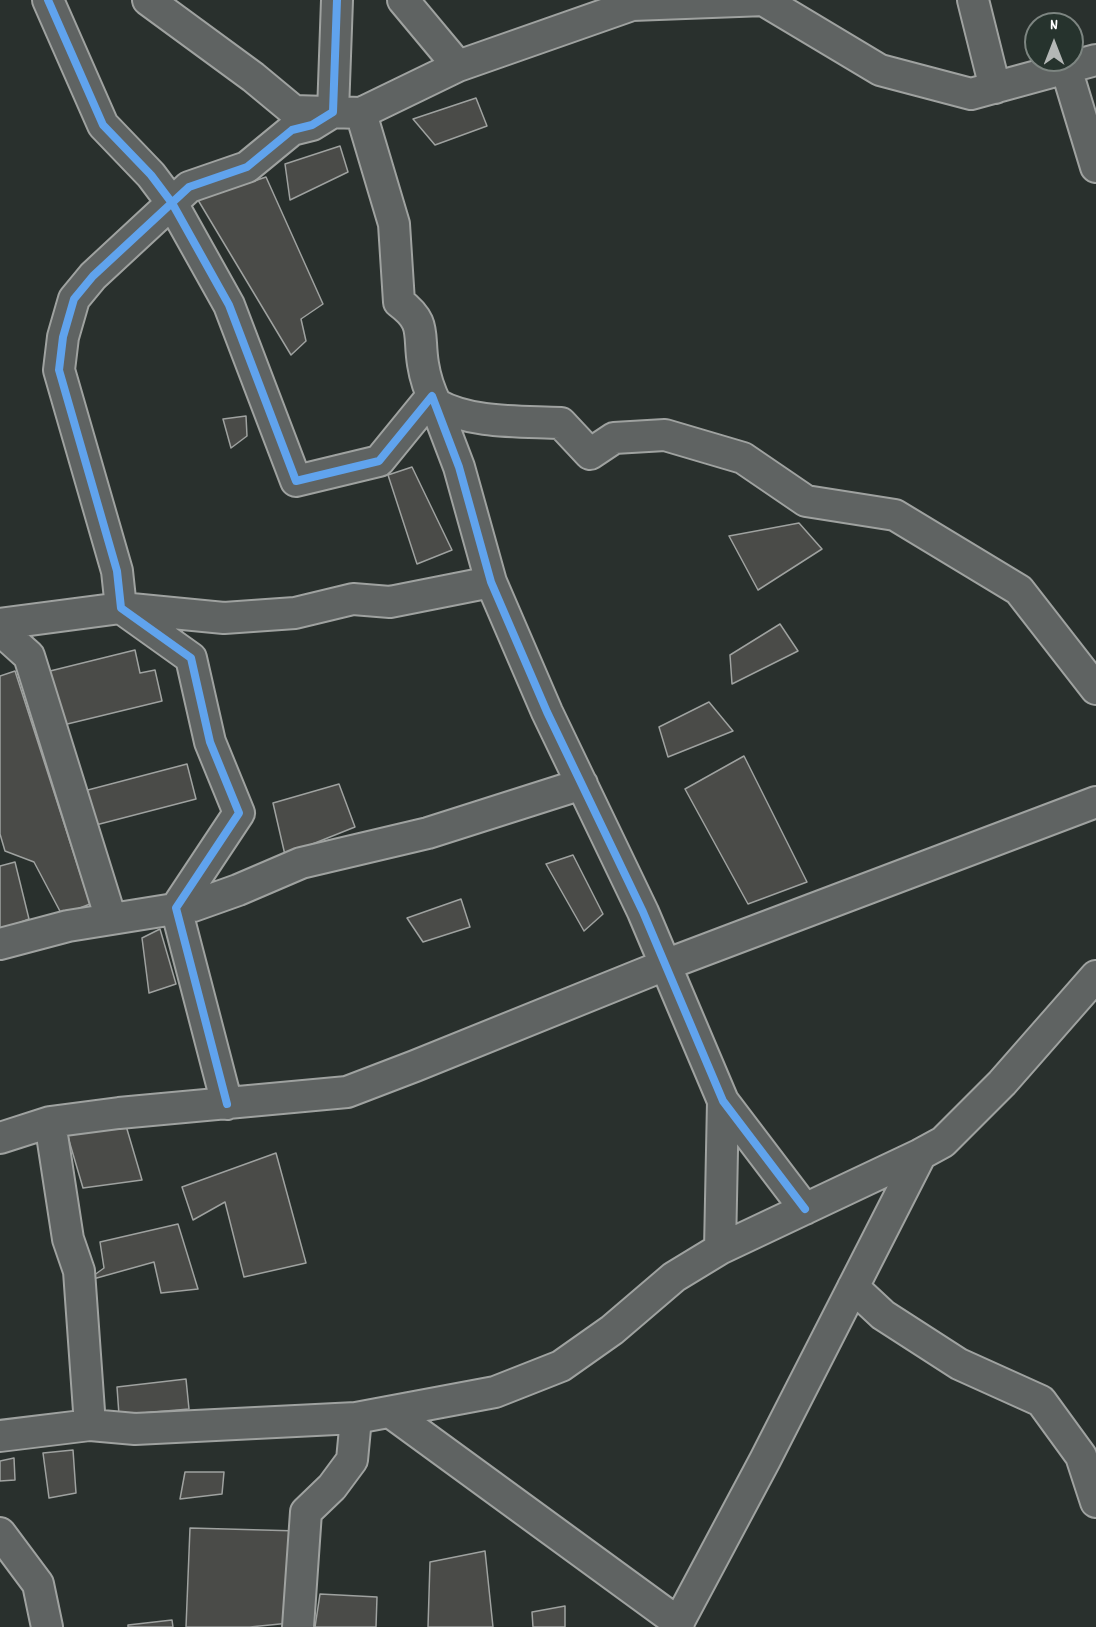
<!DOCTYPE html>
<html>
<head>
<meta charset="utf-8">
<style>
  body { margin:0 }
  #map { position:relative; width:1096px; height:1627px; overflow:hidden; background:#29302d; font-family:Dekko,sans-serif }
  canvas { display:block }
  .north { position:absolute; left:1024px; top:12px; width:60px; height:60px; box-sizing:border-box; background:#26332d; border:2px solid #7d8581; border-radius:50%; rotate:0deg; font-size:16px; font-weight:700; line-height:24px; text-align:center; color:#fff }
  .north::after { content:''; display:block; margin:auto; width:21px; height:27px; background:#b4b7b6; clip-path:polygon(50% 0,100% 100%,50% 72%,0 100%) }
</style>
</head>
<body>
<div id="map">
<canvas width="1096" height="1627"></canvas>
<div class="north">N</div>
</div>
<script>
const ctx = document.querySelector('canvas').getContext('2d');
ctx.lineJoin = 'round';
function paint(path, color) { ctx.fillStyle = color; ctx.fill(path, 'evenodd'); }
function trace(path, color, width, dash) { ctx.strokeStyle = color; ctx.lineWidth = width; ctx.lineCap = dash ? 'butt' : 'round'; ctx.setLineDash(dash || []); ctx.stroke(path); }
const building = new Path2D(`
  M 476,98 L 487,126 L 435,145 L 413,119 Z
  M 340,146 L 348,172 L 290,200 L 285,164 Z
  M 266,177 L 323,304 L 301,319 L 306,341 L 291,355 L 198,200 Z
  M 246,416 L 247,436 L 231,448 L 223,419 Z
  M 412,467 L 452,550 L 417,564 L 388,475 Z
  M 799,523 L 822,549 L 758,590 L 729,536 Z
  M 780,624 L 798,651 L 732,684 L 730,655 Z
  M 135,650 L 140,673 L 155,670 L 162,701 L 55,727 L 42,673 Z
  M 15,671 L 90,904 L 62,915 L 34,862 L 5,851 L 0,834 L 0,676 Z
  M 709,702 L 733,731 L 668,757 L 659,727 Z
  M 744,756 L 807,882 L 748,904 L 685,789 Z
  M 187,764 L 196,799 L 92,826 L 84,791 Z
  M 339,784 L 355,827 L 285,855 L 273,803 Z
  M 573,855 L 603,914 L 584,931 L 546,864 Z
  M 15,862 L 29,919 L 0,930 L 0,866 Z
  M 461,899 L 470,927 L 423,942 L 407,918 Z
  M 160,929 L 176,984 L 149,993 L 142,938 Z
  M 124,1119 L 142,1180 L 83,1188 L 68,1137 L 56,1121 Z
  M 276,1153 L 306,1263 L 244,1277 L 225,1202 L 193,1220 L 182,1187 Z
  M 178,1224 L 198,1289 L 161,1293 L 154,1262 L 86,1281 L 104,1268 L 100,1242 Z
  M 186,1379 L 189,1409 L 119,1415 L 117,1387 Z
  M 73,1450 L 76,1493 L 49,1498 L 43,1453 Z
  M 14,1458 L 15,1480 L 0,1481 L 0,1461 Z
  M 185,1472 L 224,1472 L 222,1494 L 180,1499 Z
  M 190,1528 L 299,1531 L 290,1623 L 250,1627 L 186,1627 Z
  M 485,1551 L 493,1627 L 428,1627 L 430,1562 Z
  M 320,1594 L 377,1597 L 376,1627 L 315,1627 Z
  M 565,1606 L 565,1627 L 533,1627 L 532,1612 Z
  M 172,1620 L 173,1627 L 128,1627 L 128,1625 Z`);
paint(building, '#4a4b48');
trace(building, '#9fa2a0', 1.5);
const street = new Path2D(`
  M 48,0 L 103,125 L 151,175 L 172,203 L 229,305 L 296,481 L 379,461 L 432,396 L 459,467 L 491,582 L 547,712 L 643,912 L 723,1101 L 805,1209
  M 148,0 L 253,77 L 294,111 L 361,113 L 394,224 L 399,302 C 427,323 418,333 423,364 C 425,377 430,392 436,404 C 471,424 520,421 561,423 L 590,454 L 614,438 L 665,435 L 743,458 L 806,501 L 895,515 L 1019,590 L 1096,689
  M 403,0 L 458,66
  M 763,0 L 880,70 L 971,94 L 1096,60
  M 973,0 L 995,88
  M 1066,68 L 1096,167
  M 361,113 L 458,66 L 632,5 L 765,0
  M 0,624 L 121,608 L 224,618 L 295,613 L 353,599 L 390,602 L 491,582
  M 0,630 L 29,656 L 111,919
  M 0,944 L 68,926 L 193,906 L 238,890 L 301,863 L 428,833 L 582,784
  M 227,1104 L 176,908 L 239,813 L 210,742 L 191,658 L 121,608 L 117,571 L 59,370 L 63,337 L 74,299 L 93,276 L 189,187 L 247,167 L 292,130 L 312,125 L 333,112 L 337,0
  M 50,1122 L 68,1239 L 79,1271 L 90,1425
  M 0,1138 L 50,1122 L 119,1113 L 347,1092 L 415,1066 L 665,965 L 1096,802
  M 720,1249 L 723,1101
  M 853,1287 L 883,1315 L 959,1364 L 1041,1401 L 1081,1456 L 1096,1502
  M 390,1412 L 679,1623
  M 0,1436 L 90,1425 L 135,1429 L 356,1418 L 495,1392 L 561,1366 L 612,1330 L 674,1277 L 720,1249 L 921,1154 L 943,1142 L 1002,1083 L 1096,976
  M 0,1533 L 38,1584 L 47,1627
  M 298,1627 L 306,1512 L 332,1487 L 352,1460 L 356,1418
  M 676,1627 L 765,1460 L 921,1154`);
trace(street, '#9fa2a0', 34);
trace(street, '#5f6362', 30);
trace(new Path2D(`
  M 48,0 L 103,125 L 151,175 L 172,203 L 229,305 L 296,481 L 379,461 L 432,396 L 459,467 L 491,582 L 547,712 L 643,912 L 723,1101 L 805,1209
  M 227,1104 L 176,908 L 239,813 L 210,742 L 191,658 L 121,608 L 117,571 L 59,370 L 63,337 L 74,299 L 93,276 L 189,187 L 247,167 L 292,130 L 312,125 L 333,112 L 337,0`), '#60a3ed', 8);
</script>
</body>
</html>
